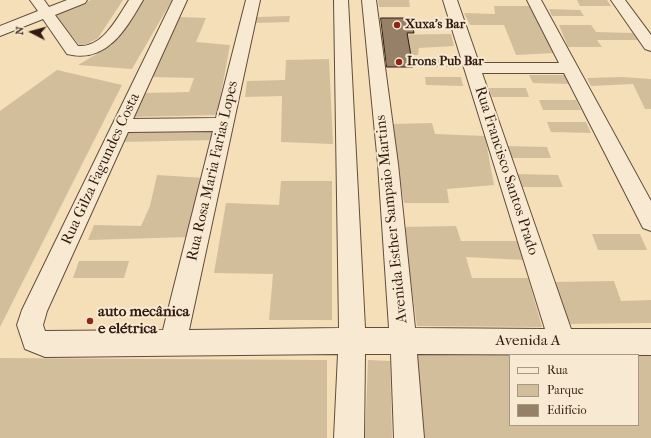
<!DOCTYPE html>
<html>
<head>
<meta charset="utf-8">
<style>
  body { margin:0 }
  #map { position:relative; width:651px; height:438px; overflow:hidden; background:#f4dfb9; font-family:"IM FELL French Canon",serif }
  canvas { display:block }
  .legend { position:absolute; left:509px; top:354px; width:130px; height:72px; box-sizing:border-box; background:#f8ead2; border:1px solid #a89784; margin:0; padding:5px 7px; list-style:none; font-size:12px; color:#311b10 }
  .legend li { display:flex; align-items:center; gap:8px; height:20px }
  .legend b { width:20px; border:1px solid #a89784 }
  .north { position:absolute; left:12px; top:12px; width:40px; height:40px; -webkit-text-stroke:3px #f8ead2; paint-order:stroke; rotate:276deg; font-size:11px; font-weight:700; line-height:16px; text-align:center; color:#311b10 }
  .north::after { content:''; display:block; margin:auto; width:14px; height:18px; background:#311b10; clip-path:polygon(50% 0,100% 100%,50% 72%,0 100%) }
</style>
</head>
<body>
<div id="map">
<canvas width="651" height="438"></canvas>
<ul class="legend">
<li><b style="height:5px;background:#f8ead2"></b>Rua</li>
<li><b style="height:11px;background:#d3be9c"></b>Parque</li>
<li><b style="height:11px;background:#968168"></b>Edifício</li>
</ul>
<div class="north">N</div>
</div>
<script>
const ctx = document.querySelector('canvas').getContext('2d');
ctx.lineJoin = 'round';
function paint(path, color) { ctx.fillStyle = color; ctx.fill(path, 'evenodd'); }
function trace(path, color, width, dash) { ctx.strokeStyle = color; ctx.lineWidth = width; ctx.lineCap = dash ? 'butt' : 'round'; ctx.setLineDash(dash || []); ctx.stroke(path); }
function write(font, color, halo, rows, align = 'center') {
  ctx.font = font + ' "IM FELL French Canon",serif'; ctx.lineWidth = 4; ctx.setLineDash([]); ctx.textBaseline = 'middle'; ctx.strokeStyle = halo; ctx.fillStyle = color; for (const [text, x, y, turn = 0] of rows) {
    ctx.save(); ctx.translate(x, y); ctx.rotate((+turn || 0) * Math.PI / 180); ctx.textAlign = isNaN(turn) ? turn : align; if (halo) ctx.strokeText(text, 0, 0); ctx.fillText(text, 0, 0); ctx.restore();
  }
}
paint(new Path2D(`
  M 91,0 L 123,0 L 98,38 L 81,47 L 55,15 Z
  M 141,0 L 172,0 L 132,69 L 78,65 L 112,45 Z
  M 378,0 L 409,0 L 410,7 L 379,7 Z
  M 577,0 L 607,0 L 611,6 L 580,6 Z
  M 494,6 L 530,6 L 554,53 L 516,55 L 504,25 L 470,25 L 464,13 L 495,14 Z
  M 549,9 L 580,10 L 584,16 L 552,16 Z
  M 290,16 L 289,22 L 252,23 L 256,17 Z
  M 180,17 L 206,18 L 196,42 L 230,45 L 217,115 L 133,117 L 144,93 L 189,92 L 194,78 L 152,77 Z
  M 559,25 L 591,25 L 596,32 L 633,33 L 638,40 L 597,40 L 602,47 L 568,47 Z
  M 451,34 L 454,46 L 419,48 L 418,55 L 382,56 L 381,35 Z
  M 329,59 L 333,144 L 281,142 L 282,96 L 245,97 L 247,81 L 285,80 L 286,60 Z
  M 424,59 L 458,59 L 461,67 L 425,67 Z
  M 57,70 L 122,85 L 0,327 L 0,111 Z
  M 529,75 L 565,75 L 569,84 L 533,83 Z
  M 425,77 L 461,77 L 463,86 L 426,85 Z
  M 622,77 L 651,79 L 651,109 L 645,109 L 633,84 L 591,86 L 587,78 Z
  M 489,88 L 526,88 L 529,97 L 492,97 Z
  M 539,100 L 576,100 L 581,110 L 543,110 Z
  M 547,122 L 586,122 L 591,133 L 551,132 Z
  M 432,123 L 435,134 L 485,136 L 494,185 L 447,189 L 449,203 L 404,203 L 391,124 Z
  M 216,130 L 214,140 L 123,142 L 128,131 Z
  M 505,146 L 547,147 L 551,158 L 509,158 Z
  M 514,174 L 558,175 L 563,187 L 518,187 Z
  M 157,175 L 205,178 L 190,237 L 88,240 L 94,225 L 141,226 L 150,206 Z
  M 281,181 L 332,181 L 332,320 L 269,320 L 273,274 L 214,273 L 226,203 L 279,205 Z
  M 456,226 L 461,241 L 518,241 L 523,260 L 466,257 L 472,278 L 528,278 L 542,327 L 417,326 L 403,227 Z
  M 592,234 L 640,234 L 647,250 L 598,250 Z
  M 79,261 L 129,261 L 124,278 L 73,278 Z
  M 614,281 L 621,301 L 651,300 L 651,323 L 566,324 L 552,282 Z
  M 404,341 L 651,346 L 651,438 L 409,438 ZM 510,355 L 638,355 L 638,425 L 510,425 Z
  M 0,358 L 327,360 L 327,438 L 0,438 Z
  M 368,360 L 390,361 L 392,438 L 365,438 Z`), '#d3be9c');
const building = new Path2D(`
  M 381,18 L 411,18 L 414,33 L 407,33 L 413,67 L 387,67 Z`);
paint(building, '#968168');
trace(building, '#311b10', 1);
const minor = new Path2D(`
  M 30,0 L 44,0 L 49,7 L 67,0 L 87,0 L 85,3 L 55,15 L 78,46 C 103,48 117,18 129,0 L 143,0 C 126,29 107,64 67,54 L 43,19 L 0,36 L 0,26 L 38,11 Z
  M 173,0 L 187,0 L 133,119 L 216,118 L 246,0 L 260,0 L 189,330 L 339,328 L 334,0 L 348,0 L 365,328 L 389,328 L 378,164 L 362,0 L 376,0 L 398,164 L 415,328 L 545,329 L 443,0 L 457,0 L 479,63 L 559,63 L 527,0 L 541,0 L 651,201 L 651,231 L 643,228 L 564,73 L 482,73 L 571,329 L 651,329 L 651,355 L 417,354 L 424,438 L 394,438 L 391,354 L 365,354 L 364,438 L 334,438 L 338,354 L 45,357 L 25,349 L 17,325 L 22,310 ZM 213,131 L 163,330 L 45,331 L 43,325 L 47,311 L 128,132 Z
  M 611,0 L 625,0 L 651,35 L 651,51 L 645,49 Z`);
trace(minor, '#624c3a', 2);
paint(minor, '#f8ead2');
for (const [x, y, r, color] of [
  [397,25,4,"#8f2418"],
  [399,62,4,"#8f2418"],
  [90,321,4,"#8f2418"]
]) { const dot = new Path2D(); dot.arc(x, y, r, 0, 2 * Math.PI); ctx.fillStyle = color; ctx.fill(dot); trace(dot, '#f8ead2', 1.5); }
write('bold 13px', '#311b10', '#f8ead2', [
  ["Xuxa's Bar",405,25],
  ["Irons Pub Bar",407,62]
], 'left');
write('15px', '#311b10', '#f8ead2', [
  ["Rua Gilza Fagundes Costa",101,169,-65],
  ["Rua Rosa Maria Farias Lopes",213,171,-77],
  ["Rua Francisco Santos Prado",506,171,72],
  ["Avenida Esther Sampaio Martins",392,219,-96],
  ["Avenida A",528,341]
]);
write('bold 15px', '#311b10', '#f8ead2', [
  ["auto mecânica",98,312],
  ["e elétrica",98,329]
], 'left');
</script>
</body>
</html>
